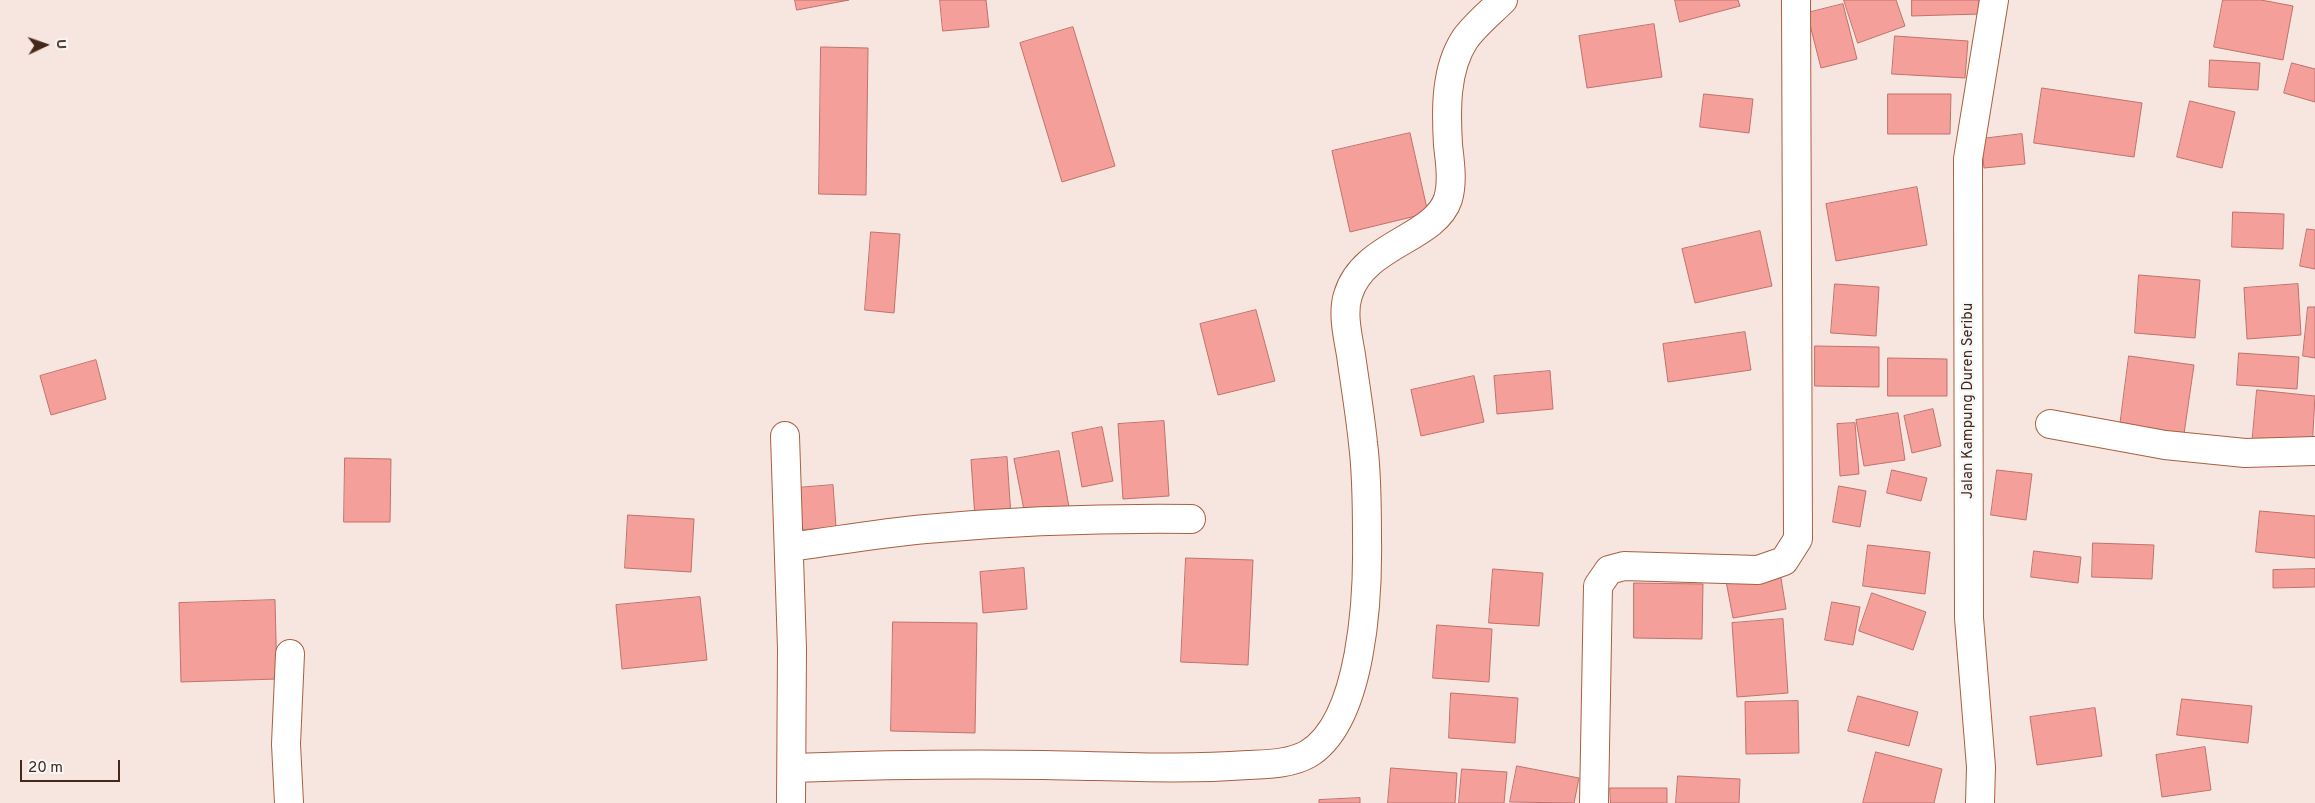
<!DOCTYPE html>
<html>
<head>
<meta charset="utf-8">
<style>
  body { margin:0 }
  #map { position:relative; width:2315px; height:803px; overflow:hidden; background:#f7e6df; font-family:Overpass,sans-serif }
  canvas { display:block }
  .north { position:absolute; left:20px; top:20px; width:50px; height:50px; -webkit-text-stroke:4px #f7f7f7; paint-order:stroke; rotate:87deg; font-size:14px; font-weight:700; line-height:20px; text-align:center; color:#46281a }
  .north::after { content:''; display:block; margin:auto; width:18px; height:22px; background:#46281a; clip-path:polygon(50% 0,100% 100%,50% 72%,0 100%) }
  .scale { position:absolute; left:20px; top:760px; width:100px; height:22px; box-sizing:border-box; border:2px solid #46281a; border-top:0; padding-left:6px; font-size:15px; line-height:18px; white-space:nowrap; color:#46281a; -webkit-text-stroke:4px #f7f7f7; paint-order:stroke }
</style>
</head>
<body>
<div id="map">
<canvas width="2315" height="803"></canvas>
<div class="north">U</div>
<div class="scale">20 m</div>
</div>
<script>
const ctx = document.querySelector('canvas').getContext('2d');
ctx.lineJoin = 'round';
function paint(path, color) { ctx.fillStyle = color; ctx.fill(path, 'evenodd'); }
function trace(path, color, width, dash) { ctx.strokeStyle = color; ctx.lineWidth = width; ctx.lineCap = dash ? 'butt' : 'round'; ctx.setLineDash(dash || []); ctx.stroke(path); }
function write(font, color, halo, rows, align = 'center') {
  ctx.font = font + ' Overpass,sans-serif'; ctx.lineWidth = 4.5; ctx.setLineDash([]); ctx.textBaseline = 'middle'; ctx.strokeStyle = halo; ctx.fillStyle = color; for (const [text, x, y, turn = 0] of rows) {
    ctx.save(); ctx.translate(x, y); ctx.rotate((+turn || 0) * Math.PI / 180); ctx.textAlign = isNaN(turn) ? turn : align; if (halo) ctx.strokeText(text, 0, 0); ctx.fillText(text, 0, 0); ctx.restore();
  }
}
const building = new Path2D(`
  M 795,0 L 849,0 L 797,10 Z
  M 940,0 L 986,0 L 989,27 L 943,31 Z
  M 1675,0 L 1738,0 L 1740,6 L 1680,22 Z
  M 1844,0 L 1896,0 L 1905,26 L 1858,43 Z
  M 1912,0 L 1979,0 L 1979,14 L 1912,16 Z
  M 2223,0 L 2261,0 L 2293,6 L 2283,60 L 2214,47 Z
  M 1843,4 L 1857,59 L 1821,68 L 1807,13 Z
  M 1654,24 L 1662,77 L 1587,88 L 1579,36 Z
  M 1073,27 L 1115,166 L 1062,182 L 1020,43 Z
  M 1895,36 L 1968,41 L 1965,78 L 1892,74 Z
  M 821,47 L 868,48 L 866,195 L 819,194 Z
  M 2210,60 L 2260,63 L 2258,90 L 2209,87 Z
  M 2292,63 L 2315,69 L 2315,102 L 2284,93 Z
  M 2042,88 L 2142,103 L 2134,157 L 2034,143 Z
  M 1704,94 L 1753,99 L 1749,133 L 1700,127 Z
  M 1888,94 L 1951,94 L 1950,134 L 1888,134 Z
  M 2190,101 L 2235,112 L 2222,168 L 2177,157 Z
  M 1410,133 L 1428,213 L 1350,232 L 1332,151 Z
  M 2022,134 L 2025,164 L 1984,168 L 1981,139 Z
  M 1917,187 L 1927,245 L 1836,261 L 1826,204 Z
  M 2233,212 L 2284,214 L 2283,249 L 2232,247 Z
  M 2307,229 L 2315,230 L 2315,269 L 2300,266 Z
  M 1760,231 L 1772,286 L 1695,303 L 1682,249 Z
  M 871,232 L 900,234 L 894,313 L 865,310 Z
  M 2139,275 L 2200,280 L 2195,338 L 2135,333 Z
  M 1835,284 L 1879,287 L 1876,336 L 1831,333 Z
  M 2298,284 L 2301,335 L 2247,339 L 2244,288 Z
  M 2308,307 L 2315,307 L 2315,358 L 2303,356 Z
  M 1256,310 L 1275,381 L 1218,395 L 1200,324 Z
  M 1745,332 L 1751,370 L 1668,382 L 1663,344 Z
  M 1815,346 L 1879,347 L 1879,387 L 1815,386 Z
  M 2239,353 L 2299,357 L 2297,389 L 2237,385 Z
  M 2129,356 L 2194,365 L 2184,434 L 2120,426 Z
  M 1888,358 L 1947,359 L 1947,396 L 1888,396 Z
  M 96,360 L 106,399 L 51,415 L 40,376 Z
  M 1550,371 L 1553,409 L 1497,414 L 1494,376 Z
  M 1474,376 L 1484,422 L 1421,436 L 1411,390 Z
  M 2257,390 L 2315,396 L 2312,450 L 2252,445 Z
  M 1933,409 L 1941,446 L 1912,453 L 1904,416 Z
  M 1898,413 L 1905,460 L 1864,466 L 1856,420 Z
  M 1164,421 L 1169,496 L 1123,499 L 1118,424 Z
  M 1855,423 L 1859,474 L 1840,476 L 1837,424 Z
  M 1102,427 L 1113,481 L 1082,487 L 1072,433 Z
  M 1059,451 L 1069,507 L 1025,515 L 1014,459 Z
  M 1007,457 L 1011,516 L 975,518 L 971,460 Z
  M 345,458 L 391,459 L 390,522 L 344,522 Z
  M 1892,470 L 1927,478 L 1921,501 L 1887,493 Z
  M 1997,470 L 2032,474 L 2026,520 L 1991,515 Z
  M 833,485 L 836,527 L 799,530 L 796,488 Z
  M 1839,486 L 1866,491 L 1860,527 L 1833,522 Z
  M 2260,511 L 2315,516 L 2315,558 L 2256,552 Z
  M 628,515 L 694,519 L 691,572 L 625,568 Z
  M 2093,543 L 2154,545 L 2152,579 L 2092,577 Z
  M 1868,545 L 1930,552 L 1925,594 L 1863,586 Z
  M 2034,551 L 2081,557 L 2078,583 L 2031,577 Z
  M 1186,558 L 1253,560 L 1248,665 L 1181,662 Z
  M 1024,568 L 1027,609 L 983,613 L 980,572 Z
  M 1493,569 L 1543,573 L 1539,626 L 1489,623 Z
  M 2315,569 L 2315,587 L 2273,588 L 2273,570 Z
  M 1780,572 L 1786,609 L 1733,618 L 1726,581 Z
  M 1634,583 L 1703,584 L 1702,639 L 1634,638 Z
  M 1872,593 L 1926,612 L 1913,650 L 1859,631 Z
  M 700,597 L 707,660 L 622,669 L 616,605 Z
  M 275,600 L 277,679 L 181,682 L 179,603 Z
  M 1832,602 L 1860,607 L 1853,645 L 1825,640 Z
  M 1783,619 L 1788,693 L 1737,697 L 1732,623 Z
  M 893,622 L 977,623 L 975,733 L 891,731 Z
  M 1437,625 L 1492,629 L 1489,682 L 1433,678 Z
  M 1451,693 L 1518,698 L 1515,743 L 1449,738 Z
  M 1858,696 L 1918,712 L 1909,746 L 1848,731 Z
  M 2182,699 L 2252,706 L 2248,743 L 2177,735 Z
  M 1798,701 L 1799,753 L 1746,754 L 1745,702 Z
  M 2095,708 L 2102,756 L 2037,765 L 2030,717 Z
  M 2205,747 L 2211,790 L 2162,797 L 2156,755 Z
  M 1876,752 L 1942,769 L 1934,803 L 1863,803 Z
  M 1517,766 L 1579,778 L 1574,803 L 1510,802 Z
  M 1391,768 L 1457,773 L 1455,803 L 1388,803 Z
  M 1462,769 L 1507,772 L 1504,803 L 1459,803 Z
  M 1678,776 L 1740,779 L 1739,803 L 1676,803 Z
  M 1610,788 L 1667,788 L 1667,803 L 1611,803 Z
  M 1360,798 L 1360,803 L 1319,803 L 1319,800 Z`);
paint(building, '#f49f99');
trace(building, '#c1716c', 1);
const minor = new Path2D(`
  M 2050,424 L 2165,445 L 2245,453 L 2315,451
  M 785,436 L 792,649 L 791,803
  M 790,547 C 835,541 880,533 926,529 C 1014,521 1102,518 1191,519
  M 793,768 C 876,765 960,764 1044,765 C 1112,766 1180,770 1248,765 C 1268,764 1290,764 1308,754 C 1363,721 1368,595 1367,538 C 1367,507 1367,474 1363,443 C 1360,414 1355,384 1351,355 C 1348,337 1342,313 1348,295 C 1363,244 1435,239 1448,199 C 1453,182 1450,162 1448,145 C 1446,111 1445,69 1465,39 C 1475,25 1491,12 1503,0
  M 289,803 L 286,744 L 290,654
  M 1594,803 L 1598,586 L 1609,570 L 1624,566 L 1758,570 L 1784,561 L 1798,539 L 1796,0
  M 1980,803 L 1981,767 L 1969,618 L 1968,159 L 1994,0`);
trace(minor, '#a76041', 30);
trace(minor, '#fff', 28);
write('15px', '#46281a', '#f7f7f7', [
  ["Jalan Kampung Duren Seribu",1969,401,-90]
]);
</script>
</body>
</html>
